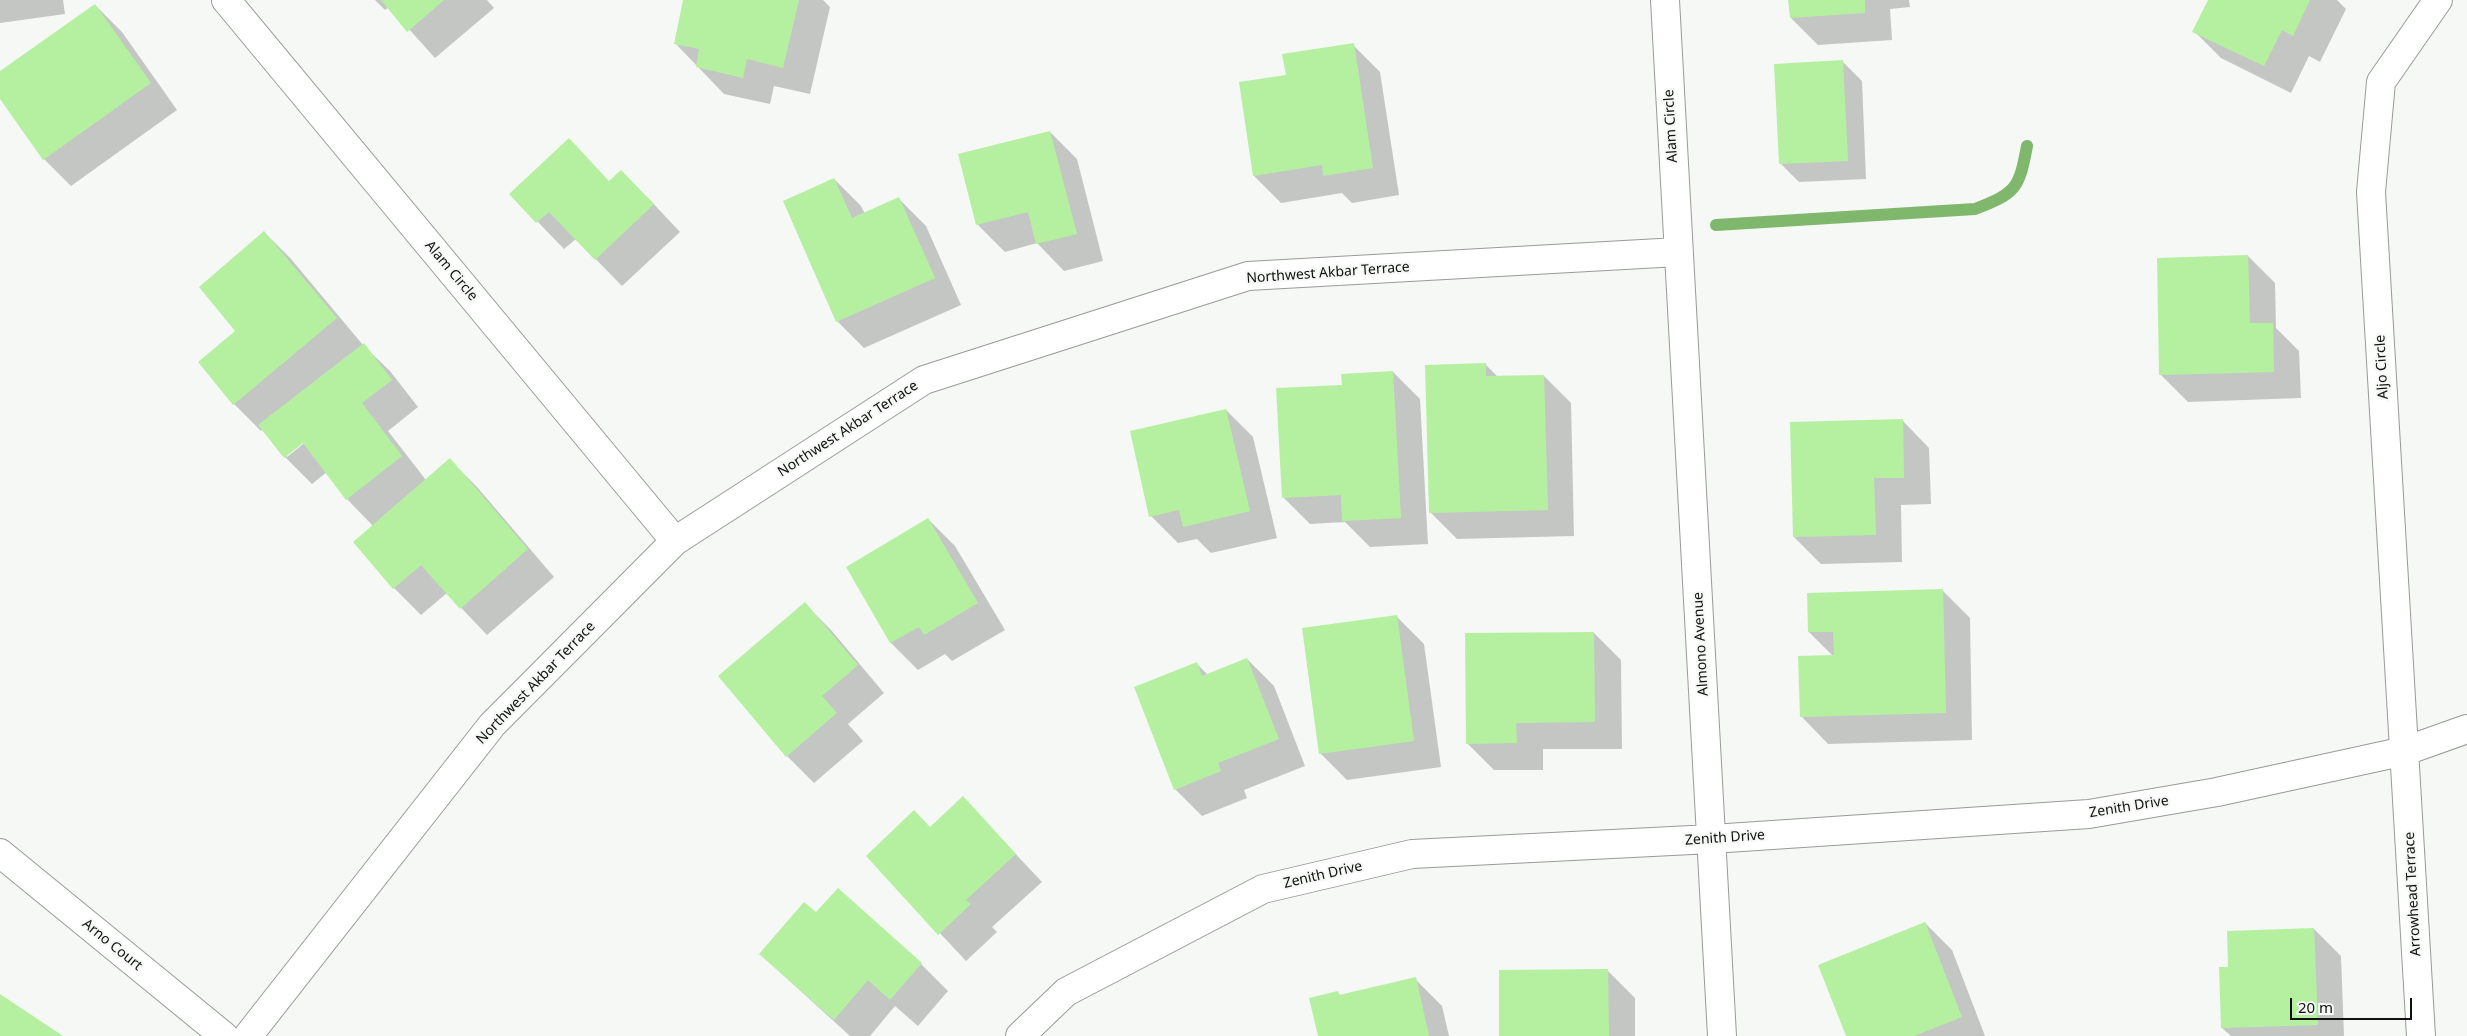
<!DOCTYPE html>
<html>
<head>
<meta charset="utf-8">
<style>
  body { margin:0 }
  #map { position:relative; width:2467px; height:1036px; overflow:hidden; background:#f5f8f4; font-family:"Noto Sans",sans-serif }
  canvas { display:block }
  .scale { position:absolute; left:2290px; top:998px; width:122px; height:22px; box-sizing:border-box; border:2px solid #101110; border-top:0; padding-left:6px; font-size:15px; line-height:18px; white-space:nowrap; color:#101110; -webkit-text-stroke:4px #f5f8f4; paint-order:stroke }
</style>
</head>
<body>
<div id="map">
<canvas width="2467" height="1036"></canvas>
<div class="scale">20 m</div>
</div>
<script>
const ctx = document.querySelector('canvas').getContext('2d');
ctx.lineJoin = 'round';
function paint(path, color) { ctx.fillStyle = color; ctx.fill(path, 'evenodd'); }
function trace(path, color, width, dash) { ctx.strokeStyle = color; ctx.lineWidth = width; ctx.lineCap = dash ? 'butt' : 'round'; ctx.setLineDash(dash || []); ctx.stroke(path); }
function write(font, color, halo, rows, align = 'center') {
  ctx.font = font + ' "Noto Sans",sans-serif'; ctx.lineWidth = 4; ctx.setLineDash([]); ctx.textBaseline = 'middle'; ctx.strokeStyle = halo; ctx.fillStyle = color; for (const [text, x, y, turn = 0] of rows) {
    ctx.save(); ctx.translate(x, y); ctx.rotate((+turn || 0) * Math.PI / 180); ctx.textAlign = isNaN(turn) ? turn : align; if (halo) ctx.strokeText(text, 0, 0); ctx.fillText(text, 0, 0); ctx.restore();
  }
}
paint(new Path2D(`
  M 0,0 L 63,0 L 65,14 L 0,23 Z
  M 375,0 L 487,0 L 494,8 L 435,58 L 389,7 L 385,10 Z
  M 684,0 L 823,0 L 830,7 L 810,94 L 774,86 L 770,104 L 724,94 L 675,43 Z
  M 1790,0 L 1909,0 L 1910,7 L 1890,9 L 1892,40 L 1818,45 L 1791,18 Z
  M 2209,0 L 2337,0 L 2346,9 L 2320,62 L 2309,56 L 2291,93 L 2221,58 L 2194,31 Z
  M 95,5 L 122,32 L 177,110 L 71,186 L 44,159 L 0,97 L 0,73 Z
  M 1353,45 L 1380,72 L 1399,195 L 1352,203 L 1342,193 L 1281,203 L 1254,176 L 1287,76 Z
  M 1843,62 L 1862,81 L 1866,179 L 1799,182 L 1780,163 Z
  M 1050,132 L 1077,159 L 1103,261 L 1064,271 L 1037,243 L 1005,252 L 978,225 L 960,155 Z
  M 834,179 L 861,206 L 865,214 L 899,199 L 926,226 L 961,305 L 864,348 L 837,321 Z
  M 610,182 L 648,198 L 680,232 L 622,286 L 576,239 L 564,249 L 511,194 Z
  M 264,232 L 291,259 L 363,345 L 390,371 L 418,407 L 388,431 L 426,480 L 450,460 L 477,487 L 554,577 L 487,635 L 447,593 L 421,615 L 394,588 L 355,542 L 373,526 L 347,499 L 327,472 L 312,484 L 285,457 L 264,429 L 261,431 L 234,404 L 199,362 L 237,331 ZM 307,438 L 308,440 L 287,457 L 287,454 Z
  M 2248,256 L 2275,283 L 2276,328 L 2299,351 L 2301,398 L 2188,402 L 2161,375 Z
  M 1486,365 L 1498,377 L 1544,376 L 1571,403 L 1574,536 L 1457,539 L 1430,512 Z
  M 1393,372 L 1420,399 L 1428,544 L 1370,547 L 1345,522 L 1310,524 L 1283,497 L 1343,386 Z
  M 1226,410 L 1253,437 L 1277,538 L 1211,553 L 1197,539 L 1178,543 L 1151,516 Z
  M 1902,420 L 1929,448 L 1931,504 L 1901,505 L 1902,562 L 1821,564 L 1794,537 Z
  M 928,519 L 955,546 L 1005,630 L 952,661 L 945,654 L 918,670 L 891,643 L 848,567 Z
  M 1943,591 L 1970,618 L 1972,740 L 1828,744 L 1801,716 L 1833,656 L 1809,632 Z
  M 804,603 L 831,630 L 884,693 L 848,724 L 863,741 L 814,783 L 787,756 Z
  M 1397,617 L 1424,644 L 1441,767 L 1347,780 L 1320,753 Z
  M 1594,633 L 1621,660 L 1622,749 L 1543,749 L 1543,770 L 1494,770 L 1467,743 Z
  M 1247,659 L 1274,686 L 1305,766 L 1244,790 L 1247,798 L 1202,816 L 1175,789 L 1196,663 L 1208,675 Z
  M 963,798 L 1042,882 L 992,927 L 997,932 L 966,961 L 868,856 L 931,828 Z
  M 816,914 L 921,964 L 948,991 L 918,1026 L 895,1006 L 870,1036 L 850,1036 L 760,954 Z
  M 1925,923 L 1952,950 L 1985,1036 L 1847,1036 Z
  M 2314,929 L 2341,956 L 2344,1036 L 2231,1036 L 2222,1028 Z
  M 1608,971 L 1635,998 L 1635,1036 L 1500,1036 Z
  M 1415,979 L 1442,1006 L 1449,1036 L 1319,1036 L 1337,992 L 1341,996 Z`), '#0003');
trace(new Path2D(`
  M 1716,225 L 1975,209 C 2016,193 2019,189 2027,146`), '#7fb86c', 12);
paint(new Path2D(`
  M 381,0 L 444,0 L 407,32 Z
  M 683,0 L 799,0 L 783,68 L 747,59 L 743,78 L 696,67 L 699,49 L 674,44 Z
  M 1788,0 L 1865,0 L 1865,13 L 1790,18 Z
  M 2208,0 L 2310,0 L 2293,36 L 2282,30 L 2264,66 L 2192,32 Z
  M 95,4 L 151,83 L 43,160 L 0,99 L 0,71 Z
  M 1354,43 L 1373,168 L 1323,176 L 1322,165 L 1253,176 L 1239,82 L 1286,75 L 1282,54 Z
  M 1843,60 L 1848,161 L 1779,164 L 1774,64 Z
  M 1050,131 L 1077,234 L 1036,244 L 1028,212 L 976,225 L 958,154 Z
  M 569,138 L 609,181 L 621,170 L 654,204 L 595,260 L 549,212 L 536,223 L 509,194 Z
  M 834,178 L 852,218 L 899,197 L 935,278 L 836,322 L 783,201 Z
  M 264,231 L 337,318 L 233,405 L 198,362 L 235,331 L 199,287 Z
  M 2248,255 L 2250,323 L 2273,323 L 2274,372 L 2159,375 L 2157,258 Z
  M 364,343 L 392,380 L 362,403 L 402,456 L 346,500 L 303,443 L 284,458 L 258,425 Z
  M 1486,363 L 1486,376 L 1544,375 L 1548,510 L 1429,513 L 1425,365 Z
  M 1393,371 L 1401,518 L 1342,521 L 1341,495 L 1282,498 L 1276,388 L 1342,385 L 1341,374 Z
  M 1226,409 L 1250,511 L 1183,527 L 1179,510 L 1149,517 L 1130,431 Z
  M 1903,419 L 1904,478 L 1874,478 L 1876,535 L 1793,537 L 1790,422 Z
  M 450,458 L 528,549 L 460,609 L 421,565 L 393,589 L 353,542 Z
  M 928,518 L 978,603 L 924,635 L 919,627 L 890,643 L 846,567 Z
  M 1943,589 L 1946,713 L 1800,717 L 1798,656 L 1834,655 L 1833,632 L 1808,632 L 1807,593 Z
  M 805,602 L 858,665 L 822,696 L 837,713 L 786,757 L 718,676 Z
  M 1397,615 L 1414,741 L 1319,754 L 1302,628 Z
  M 1594,632 L 1595,722 L 1516,723 L 1517,743 L 1466,744 L 1465,633 Z
  M 1247,658 L 1279,739 L 1218,763 L 1221,771 L 1174,790 L 1134,687 L 1197,662 L 1202,676 Z
  M 963,796 L 1016,854 L 966,900 L 971,904 L 938,935 L 866,856 L 914,810 L 930,827 Z
  M 838,888 L 922,963 L 890,1000 L 868,980 L 834,1020 L 759,954 L 804,902 L 816,912 Z
  M 1925,922 L 1962,1017 L 1914,1036 L 1846,1036 L 1818,965 Z
  M 2314,928 L 2318,1025 L 2221,1028 L 2219,967 L 2228,967 L 2227,931 Z
  M 1608,969 L 1609,1036 L 1499,1036 L 1499,970 Z
  M 1416,977 L 1429,1036 L 1318,1036 L 1309,998 L 1338,991 L 1339,995 Z
  M 0,994 L 63,1036 L 0,1036 Z`), '#b5f0a1');
const minor = new Path2D(`
  M 226,0 L 675,541
  M 1665,0 L 1722,1036
  M 0,853 L 224,1036
  M 248,1036 L 492,725 L 675,541 L 924,380 L 1248,276 L 1678,252
  M 1020,1036 L 1066,992 L 1263,889 L 1412,854 L 1712,839 L 2089,814 L 2217,792 L 2405,751 L 2467,729
  M 2421,1036 L 2371,192 L 2381,82 L 2438,0`);
trace(minor, '#989b97', 30);
trace(minor, '#fff', 28);
write('14px', '#101110', '#f5f8f4', [
  ["Alam Circle",1671,126,-93],
  ["Alam Circle",451,271,50],
  ["Northwest Akbar Terrace",1328,273,-4],
  ["Aljo Circle",2382,367,-93],
  ["Northwest Akbar Terrace",848,429,-33],
  ["Almono Avenue",1701,644,-93],
  ["Northwest Akbar Terrace",536,683,-46],
  ["Zenith Drive",2129,807,-9],
  ["Zenith Drive",1725,838,-4],
  ["Zenith Drive",1323,875,-13],
  ["Arrowhead Terrace",2413,894,-93],
  ["Arno Court",112,945,39]
]);
</script>
</body>
</html>
